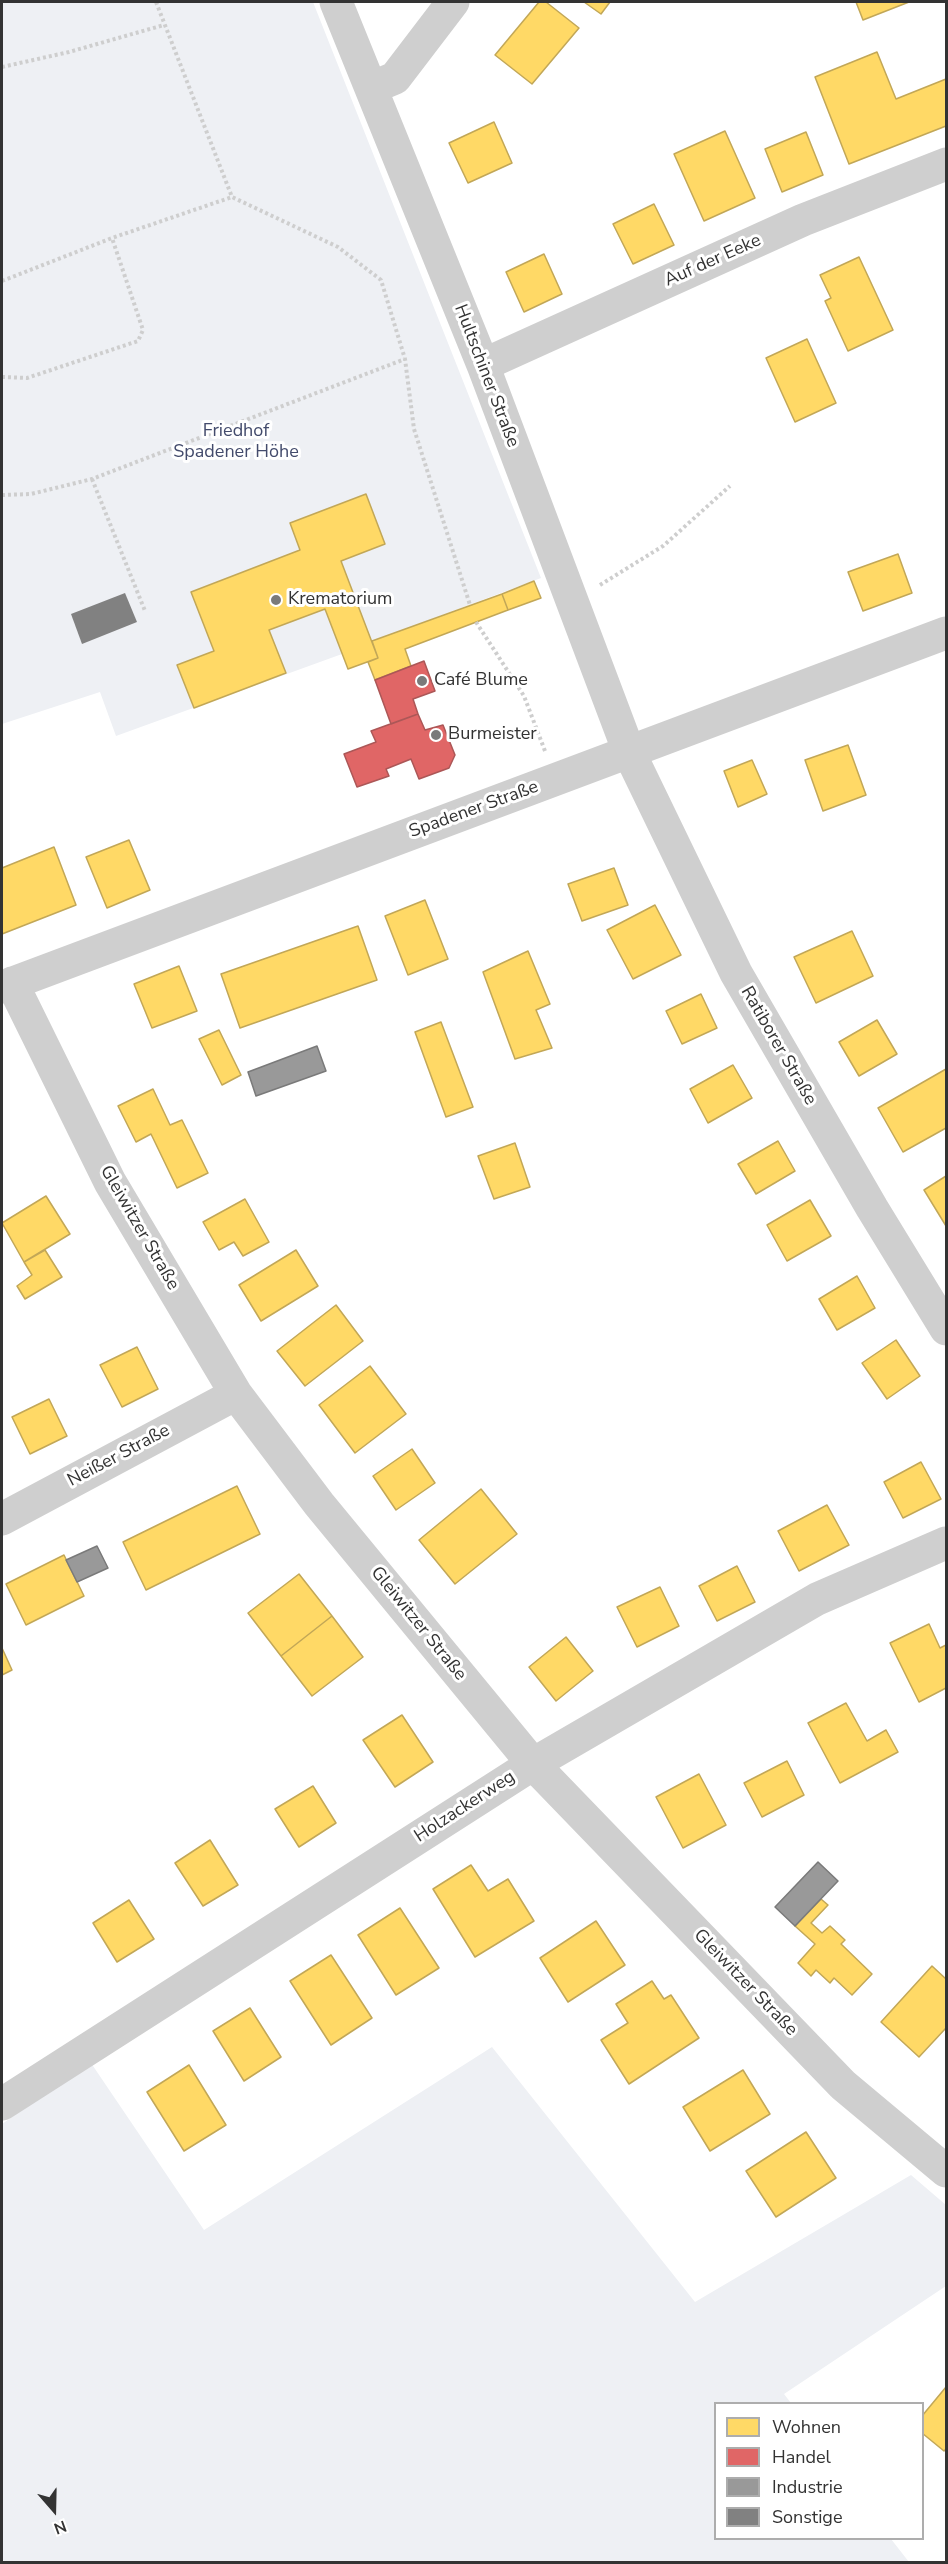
<!DOCTYPE html>
<html>
<head>
<meta charset="utf-8">
<style>
  body { margin:0 }
  #map { position:relative; width:948px; height:2564px; overflow:hidden; background:#fff; font-family:"Nunito Sans",sans-serif }
  canvas { display:block }
  .frame { position:absolute; inset:0; border:3px solid #333; pointer-events:none }
  .legend { position:absolute; left:714px; top:2402px; width:210px; height:138px; box-sizing:border-box; background:#fff; border:2px solid #adadad; margin:0; padding:8px 10px; list-style:none; font-size:18px; color:#333 }
  .legend li { display:flex; align-items:center; gap:12px; height:30px }
  .legend b { width:30px; border:2px solid #adadad }
  .north { position:absolute; left:24px; top:2480px; width:60px; height:60px; -webkit-text-stroke:4px #fff; paint-order:stroke; rotate:160deg; font-size:16px; font-weight:700; line-height:24px; text-align:center; color:#333 }
  .north::after { content:''; display:block; margin:auto; width:21px; height:27px; background:#333; clip-path:polygon(50% 0,100% 100%,50% 72%,0 100%) }
</style>
</head>
<body>
<div id="map">
<canvas width="948" height="2564"></canvas>
<div class="frame"></div>
<ul class="legend">
<li><b style="height:16px;background:#ffd966"></b>Wohnen</li>
<li><b style="height:16px;background:#e06666"></b>Handel</li>
<li><b style="height:16px;background:#999"></b>Industrie</li>
<li><b style="height:16px;background:#818181"></b>Sonstige</li>
</ul>
<div class="north">N</div>
</div>
<script>
const ctx = document.querySelector('canvas').getContext('2d');
ctx.lineJoin = 'round';
function paint(path, color) { ctx.fillStyle = color; ctx.fill(path, 'evenodd'); }
function trace(path, color, width, dash) { ctx.strokeStyle = color; ctx.lineWidth = width; ctx.lineCap = dash ? 'butt' : 'round'; ctx.setLineDash(dash || []); ctx.stroke(path); }
function write(font, color, halo, rows, align = 'center') {
  ctx.font = font + ' "Nunito Sans",sans-serif'; ctx.lineWidth = 6; ctx.setLineDash([]); ctx.textBaseline = 'middle'; ctx.strokeStyle = halo; ctx.fillStyle = color; for (const [text, x, y, turn = 0] of rows) {
    ctx.save(); ctx.translate(x, y); ctx.rotate((+turn || 0) * Math.PI / 180); ctx.textAlign = isNaN(turn) ? turn : align; if (halo) ctx.strokeText(text, 0, 0); ctx.fillText(text, 0, 0); ctx.restore();
  }
}
paint(new Path2D(`
  M 2,2 L 313,2 L 541,578 L 373,641 L 378,658 L 348,669 L 342,654 L 116,736 L 100,692 L 2,724 Z
  M 492,2047 L 695,2302 L 911,2175 L 946,2205 L 946,2286 L 784,2394 L 791,2403 L 716,2404 L 716,2538 L 891,2539 L 909,2562 L 2,2562 L 2,2124 L 91,2063 L 204,2230 Z`), '#eef0f4');
const homes = new Path2D(`
  M 539,2 L 546,2 L 579,28 L 532,84 L 495,55 Z
  M 584,2 L 610,2 L 601,14 Z
  M 856,2 L 909,2 L 863,20 Z
  M 877,52 L 896,99 L 946,79 L 946,126 L 849,164 L 815,77 Z
  M 494,122 L 512,163 L 468,183 L 449,143 Z
  M 725,131 L 755,198 L 704,221 L 674,154 Z
  M 806,132 L 823,175 L 782,192 L 765,149 Z
  M 654,204 L 674,245 L 633,264 L 613,224 Z
  M 544,254 L 562,294 L 524,312 L 506,272 Z
  M 859,257 L 893,330 L 848,351 L 825,301 L 831,298 L 820,275 Z
  M 807,339 L 836,403 L 795,422 L 766,358 Z
  M 366,494 L 385,544 L 341,561 L 378,658 L 348,669 L 325,609 L 269,630 L 286,673 L 194,708 L 177,665 L 214,651 L 191,592 L 300,550 L 290,523 Z
  M 898,554 L 912,593 L 863,611 L 848,572 Z
  M 534,581 L 541,598 L 508,610 L 502,594 Z
  M 502,594 L 508,610 L 405,649 L 411,666 L 375,680 L 368,662 L 378,658 L 372,641 Z
  M 848,745 L 866,795 L 823,811 L 805,760 Z
  M 752,760 L 767,794 L 738,807 L 724,771 Z
  M 129,840 L 150,890 L 107,908 L 86,857 Z
  M 54,847 L 76,905 L 2,934 L 2,868 Z
  M 614,868 L 628,905 L 582,921 L 568,884 Z
  M 425,900 L 448,959 L 408,975 L 385,916 Z
  M 655,905 L 681,955 L 633,979 L 607,930 Z
  M 358,926 L 377,980 L 240,1028 L 221,974 Z
  M 852,931 L 873,976 L 816,1003 L 794,957 Z
  M 528,951 L 550,1004 L 536,1010 L 552,1048 L 515,1059 L 483,972 Z
  M 179,966 L 197,1011 L 152,1028 L 134,984 Z
  M 701,994 L 717,1028 L 682,1044 L 666,1011 Z
  M 877,1020 L 897,1054 L 859,1076 L 839,1042 Z
  M 441,1022 L 473,1107 L 446,1117 L 415,1032 Z
  M 219,1030 L 241,1075 L 222,1085 L 199,1039 Z
  M 733,1065 L 752,1098 L 708,1123 L 690,1089 Z
  M 946,1069 L 946,1128 L 903,1152 L 878,1108 Z
  M 153,1089 L 170,1125 L 182,1120 L 208,1173 L 177,1188 L 151,1134 L 136,1142 L 118,1106 Z
  M 778,1141 L 795,1171 L 756,1194 L 738,1164 Z
  M 515,1143 L 530,1187 L 494,1199 L 478,1156 Z
  M 946,1176 L 946,1226 L 924,1190 Z
  M 46,1196 L 70,1234 L 24,1262 L 2,1223 Z
  M 245,1199 L 269,1242 L 243,1256 L 234,1242 L 219,1250 L 203,1222 Z
  M 810,1200 L 831,1236 L 787,1261 L 767,1225 Z
  M 45,1250 L 62,1277 L 25,1299 L 17,1286 L 32,1275 L 24,1262 Z
  M 296,1250 L 318,1286 L 261,1321 L 239,1285 Z
  M 857,1276 L 875,1308 L 837,1330 L 819,1299 Z
  M 336,1305 L 363,1341 L 305,1386 L 277,1351 Z
  M 896,1340 L 920,1376 L 887,1399 L 862,1363 Z
  M 137,1347 L 158,1389 L 122,1407 L 100,1365 Z
  M 370,1366 L 406,1414 L 355,1453 L 319,1405 Z
  M 49,1399 L 67,1436 L 30,1454 L 12,1417 Z
  M 412,1449 L 435,1483 L 396,1510 L 373,1476 Z
  M 921,1462 L 941,1499 L 903,1518 L 884,1482 Z
  M 237,1486 L 260,1534 L 146,1590 L 123,1542 Z
  M 481,1489 L 517,1534 L 455,1584 L 419,1540 Z
  M 827,1505 L 849,1545 L 799,1571 L 778,1531 Z
  M 64,1555 L 84,1596 L 26,1625 L 6,1584 Z
  M 737,1566 L 755,1602 L 717,1621 L 699,1586 Z
  M 299,1574 L 332,1616 L 281,1656 L 248,1613 Z
  M 660,1587 L 679,1626 L 637,1647 L 617,1607 Z
  M 332,1616 L 363,1657 L 312,1696 L 281,1656 Z
  M 929,1624 L 940,1648 L 946,1645 L 946,1688 L 919,1702 L 890,1643 Z
  M 566,1637 L 593,1671 L 556,1701 L 529,1667 Z
  M 2,1648 L 12,1670 L 2,1675 Z
  M 846,1703 L 867,1741 L 886,1730 L 898,1752 L 840,1783 L 808,1723 Z
  M 402,1715 L 433,1762 L 395,1787 L 363,1740 Z
  M 787,1761 L 804,1795 L 762,1817 L 744,1783 Z
  M 699,1774 L 726,1825 L 683,1848 L 656,1797 Z
  M 313,1786 L 336,1823 L 299,1847 L 275,1809 Z
  M 210,1840 L 238,1885 L 203,1906 L 175,1863 Z
  M 471,1865 L 488,1891 L 508,1879 L 534,1921 L 475,1957 L 433,1889 Z
  M 821,1899 L 828,1905 L 811,1923 L 822,1933 L 830,1926 L 845,1940 L 841,1944 L 872,1974 L 852,1995 L 834,1978 L 830,1983 L 816,1970 L 811,1976 L 798,1963 L 815,1944 L 795,1926 Z
  M 129,1900 L 154,1939 L 117,1962 L 93,1923 Z
  M 400,1908 L 439,1968 L 396,1995 L 358,1935 Z
  M 596,1921 L 625,1965 L 568,2002 L 540,1958 Z
  M 331,1955 L 372,2018 L 331,2045 L 290,1981 Z
  M 932,1966 L 946,1979 L 946,2028 L 919,2057 L 881,2022 Z
  M 652,1981 L 664,1999 L 671,1995 L 699,2038 L 629,2084 L 601,2040 L 628,2023 L 616,2004 Z
  M 250,2008 L 281,2057 L 244,2081 L 213,2031 Z
  M 189,2065 L 226,2125 L 184,2151 L 147,2092 Z
  M 743,2070 L 770,2114 L 710,2151 L 683,2107 Z
  M 806,2132 L 836,2178 L 776,2217 L 746,2171 Z
  M 946,2387 L 946,2449 L 944,2451 L 922,2433 L 922,2416 Z`);
paint(homes, '#ffd966');
trace(homes, '#c2a757', 1.5);
const shops = new Path2D(`
  M 424,661 L 435,691 L 413,699 L 418,714 L 391,724 L 375,680 Z
  M 418,714 L 425,730 L 443,725 L 455,755 L 449,768 L 419,779 L 411,759 L 386,769 L 389,776 L 357,787 L 344,754 L 376,742 L 371,731 Z`);
paint(shops, '#e06666');
trace(shops, '#ac5757', 1.5);
const industry = new Path2D(`
  M 317,1046 L 326,1071 L 256,1096 L 248,1072 Z
  M 97,1546 L 108,1568 L 77,1582 L 66,1560 Z
  M 818,1862 L 838,1881 L 795,1926 L 775,1907 Z`);
paint(industry, '#999');
trace(industry, '#7a7a7a', 1.5);
paint(new Path2D(`
  M 125,593 L 137,622 L 82,644 L 71,614 Z`), '#818181');
trace(new Path2D(`
  M 156,2 L 232,197 L 338,247 L 381,280 L 405,359 L 414,429 L 470,605
  M 2,67 L 69,52 L 164,25
  M 2,281 L 112,238 L 232,197
  M 2,377 L 27,378 L 138,341 L 143,330 L 112,238
  M 92,479 L 145,611
  M 2,495 L 31,494 L 92,479 L 405,359
  M 600,585 L 663,546 L 730,486
  M 476,622 L 524,696 L 545,751`), '#cecece', 4, [3, 3]);
trace(new Path2D(`
  M 336,2 L 483,365 L 629,752 L 736,973 L 872,1208 L 946,1329
  M 371,88 L 395,78 L 453,2
  M 483,365 L 803,220 L 946,164
  M 12,983 L 110,1182 L 236,1394 L 319,1504 L 533,1764 L 843,2085 L 946,2171
  M 2,987 L 946,633
  M 2,1519 L 236,1394
  M 2,2104 L 533,1764 L 817,1599 L 946,1543`), '#cfcfcf', 33);
for (const [x, y, r, color] of [
  [276,600,6,"#7a7a7a"],
  [422,681,6,"#7a7a7a"],
  [436,735,6,"#7a7a7a"]
]) { const dot = new Path2D(); dot.arc(x, y, r, 0, 2 * Math.PI); ctx.fillStyle = color; ctx.fill(dot); trace(dot, '#fff', 2); }
write('18px', '#333', '#fff', [
  ["Auf der Eeke",713,261,-24],
  ["Hultschiner Straße",486,376,69],
  ["Spadener Straße",474,810,-20],
  ["Ratiborer Straße",778,1046,60],
  ["Gleiwitzer Straße",139,1228,60],
  ["Neißer Straße",119,1456,-28],
  ["Gleiwitzer Straße",418,1624,51],
  ["Holzackerweg",465,1807,-33],
  ["Gleiwitzer Straße",745,1983,46]
]);
write('18px', '#434b6c', '#fff', [
  ["Friedhof",236,432],
  ["Spadener Höhe",236,453]
]);
write('18px', '#333', '#fff', [
  ["Krematorium",288,600],
  ["Café Blume",434,681],
  ["Burmeister",448,735]
], 'left');
</script>
</body>
</html>
